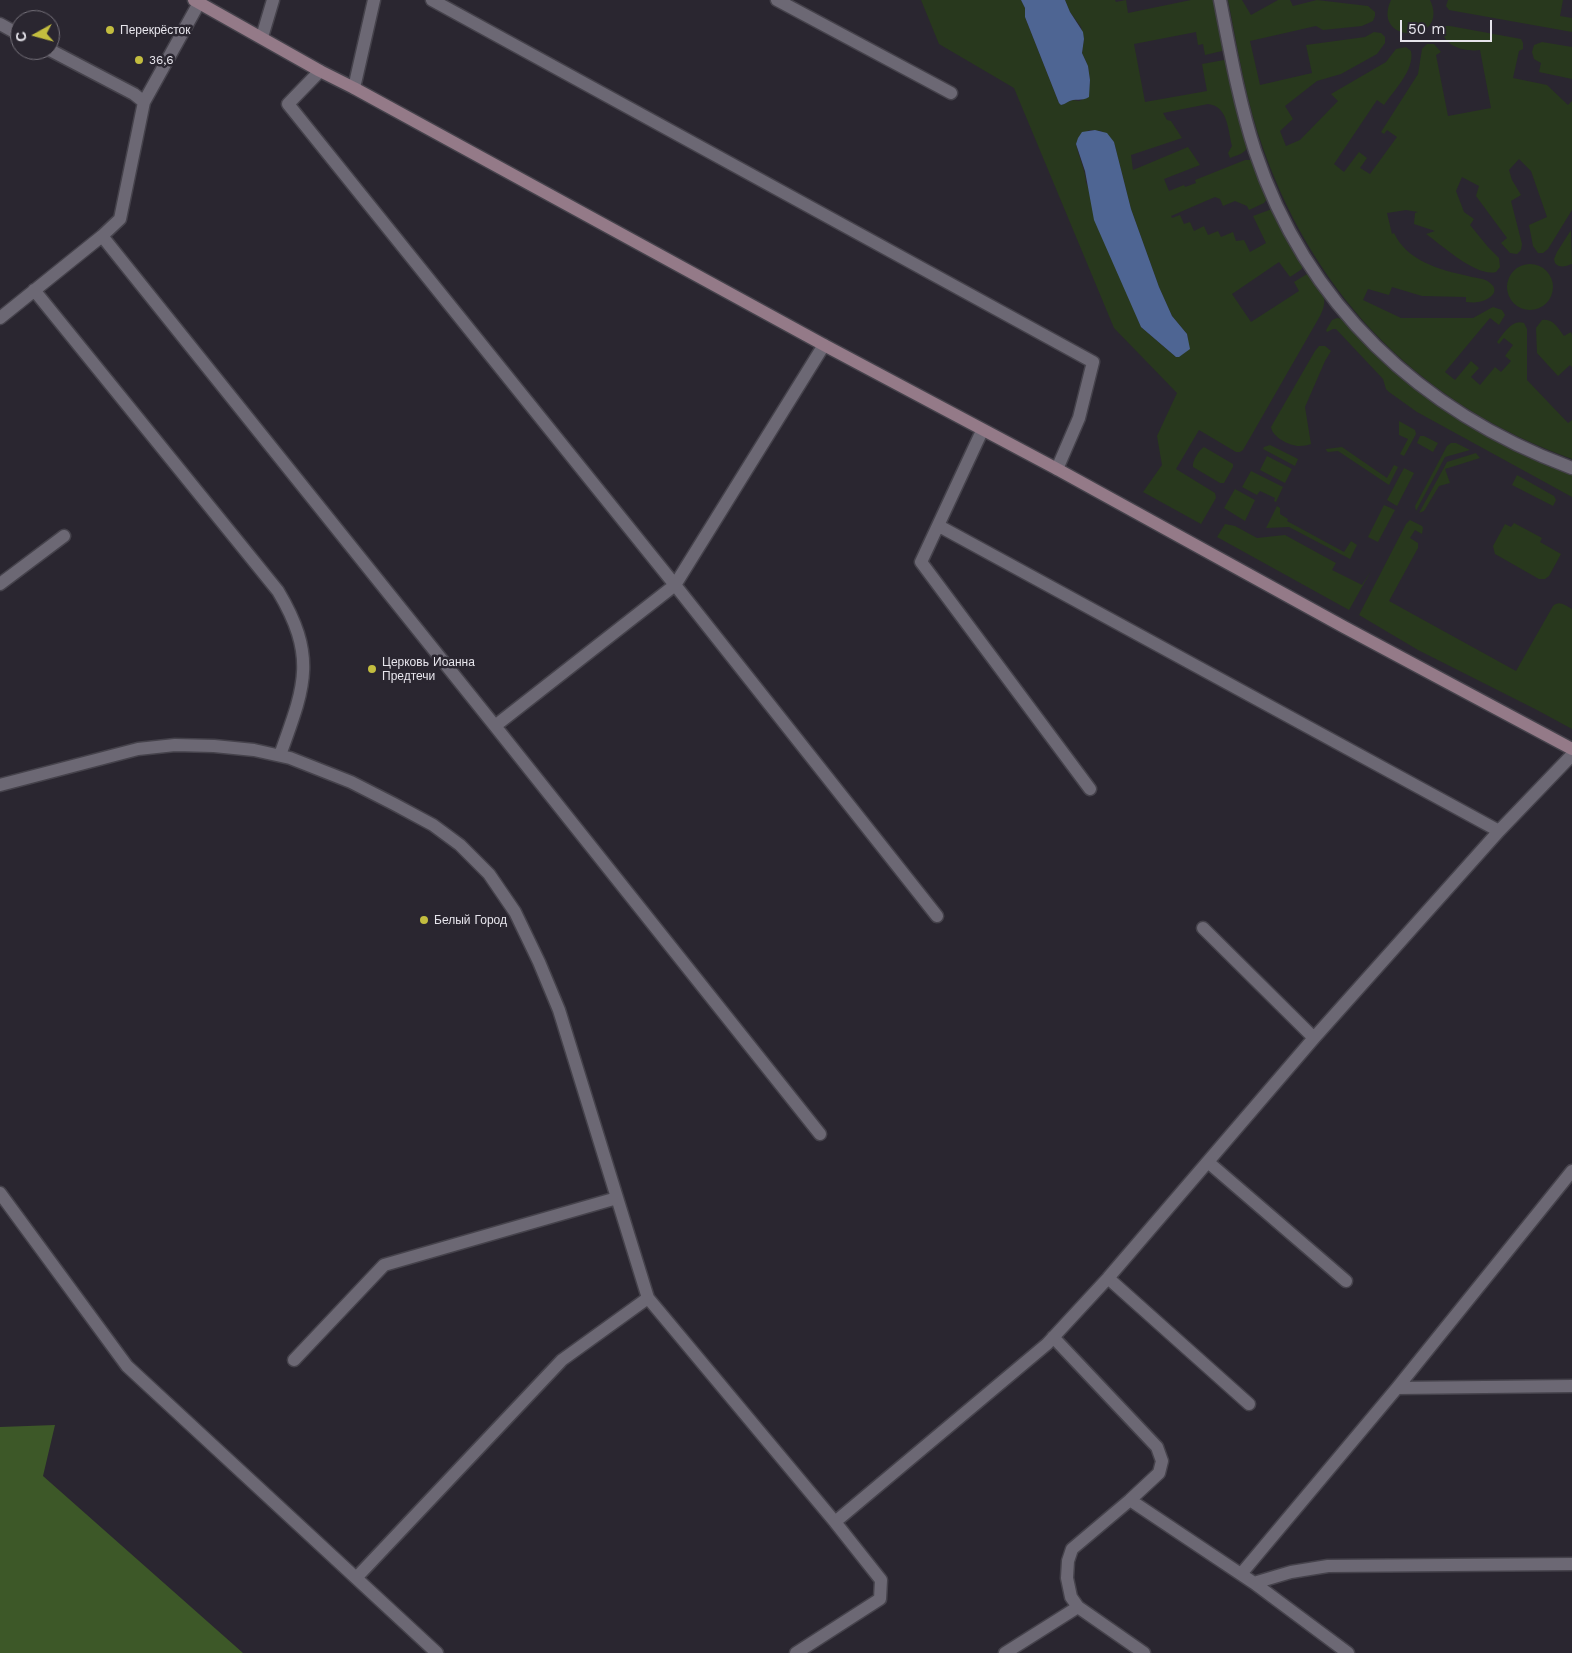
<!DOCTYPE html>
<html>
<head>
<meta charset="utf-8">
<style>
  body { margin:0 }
  #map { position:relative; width:1572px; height:1653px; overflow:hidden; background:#2a2630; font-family:"Work Sans",sans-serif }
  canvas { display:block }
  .north { position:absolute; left:10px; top:10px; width:50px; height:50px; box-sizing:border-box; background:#2a2630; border:1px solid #76727b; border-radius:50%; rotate:263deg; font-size:14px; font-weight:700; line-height:20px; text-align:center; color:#e7e5ec }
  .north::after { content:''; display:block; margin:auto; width:18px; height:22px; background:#c3bd3f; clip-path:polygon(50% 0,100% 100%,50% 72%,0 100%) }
  .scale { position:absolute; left:1400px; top:20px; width:92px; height:22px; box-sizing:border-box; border:2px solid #e7e5ec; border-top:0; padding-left:6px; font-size:15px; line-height:18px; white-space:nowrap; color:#e7e5ec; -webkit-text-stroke:4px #2a2630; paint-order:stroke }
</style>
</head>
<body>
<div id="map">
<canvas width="1572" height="1653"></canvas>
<div class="north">С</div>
<div class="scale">50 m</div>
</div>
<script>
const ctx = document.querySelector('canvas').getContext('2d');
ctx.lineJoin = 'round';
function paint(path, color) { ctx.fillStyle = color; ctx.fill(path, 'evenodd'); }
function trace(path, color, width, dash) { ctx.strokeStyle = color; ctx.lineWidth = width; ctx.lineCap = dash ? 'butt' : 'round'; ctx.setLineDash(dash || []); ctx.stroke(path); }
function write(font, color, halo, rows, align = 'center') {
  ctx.font = font + ' "Work Sans",sans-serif'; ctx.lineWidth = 5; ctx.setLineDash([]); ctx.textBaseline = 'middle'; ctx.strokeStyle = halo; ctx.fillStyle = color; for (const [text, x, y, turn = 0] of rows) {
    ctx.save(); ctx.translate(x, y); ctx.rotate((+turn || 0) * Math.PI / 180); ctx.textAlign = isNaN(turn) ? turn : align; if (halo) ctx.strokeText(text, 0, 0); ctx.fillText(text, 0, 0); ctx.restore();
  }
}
paint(new Path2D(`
  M 921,0 L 1021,0 L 1025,8 L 1025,17 L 1059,103 L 1061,105 L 1072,100 L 1079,101 L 1088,97 L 1090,80 L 1088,66 L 1082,53 L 1084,39 L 1081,27 L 1070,12 L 1065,0 L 1115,0 L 1116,2 L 1126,0 L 1128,13 L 1191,0 L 1215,0 L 1223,49 L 1222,51 L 1205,55 L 1203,44 L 1198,45 L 1196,32 L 1134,44 L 1145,102 L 1207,91 L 1202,64 L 1224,60 L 1227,62 L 1248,145 C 1246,154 1237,155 1230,158 L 1228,153 L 1232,146 C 1228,130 1228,106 1208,104 L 1163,113 L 1167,120 L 1171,121 L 1182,138 L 1131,155 L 1133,170 L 1188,147 L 1200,165 L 1164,179 L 1169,191 L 1184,185 L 1185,187 L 1196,183 L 1195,180 L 1245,160 L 1251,160 L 1267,199 L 1264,203 L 1249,210 L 1247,206 L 1235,201 L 1223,206 L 1220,199 L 1215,197 L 1171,216 L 1172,218 L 1180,215 L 1184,224 L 1190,222 L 1194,231 L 1204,226 L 1208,235 L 1218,231 L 1221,237 L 1233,232 L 1236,241 L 1244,240 L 1250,252 L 1266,243 L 1253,216 L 1272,209 L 1303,264 L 1302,269 L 1290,277 L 1279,262 L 1232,294 L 1251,322 L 1299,291 L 1294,282 L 1307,274 L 1311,275 C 1321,291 1330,297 1320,316 L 1243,450 L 1240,452 L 1236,452 L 1199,430 L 1176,469 L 1215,493 L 1216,498 L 1201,524 L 1143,492 L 1162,465 L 1157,436 L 1177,393 L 1114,328 L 1014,88 L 939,44 ZM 1089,130 L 1101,131 L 1114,142 L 1131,209 L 1159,287 L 1172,316 L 1187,334 L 1188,337 L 1179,357 L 1176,357 L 1141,327 L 1086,182 C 1085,169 1079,158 1076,144 Z
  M 1228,0 L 1242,0 L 1251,15 L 1278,0 L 1290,0 L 1293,6 L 1317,0 L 1368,6 L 1375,12 L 1375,16 L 1373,21 L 1362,26 L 1323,30 L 1316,26 L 1250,41 L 1260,85 L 1312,73 L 1306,45 L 1365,37 L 1374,32 L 1381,33 L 1385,37 L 1385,43 L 1377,54 L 1341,74 L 1317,81 L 1285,106 L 1293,119 L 1280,131 L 1286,146 L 1300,140 L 1338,101 L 1331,94 L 1386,62 L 1396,49 L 1406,47 L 1411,51 C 1415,70 1394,90 1384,105 L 1377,100 L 1334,164 L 1344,172 L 1359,152 L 1367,158 L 1360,168 L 1370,174 L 1397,137 L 1387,130 L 1384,134 L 1381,132 L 1418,74 L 1422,49 L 1427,44 L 1434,44 L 1441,52 L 1436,55 L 1448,116 L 1491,108 L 1480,50 C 1466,52 1444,47 1442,30 L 1444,26 L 1450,26 L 1521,39 L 1523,43 L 1523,49 L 1519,51 L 1513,78 L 1547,85 L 1568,105 L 1572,101 L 1572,210 L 1548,249 L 1543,253 L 1538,253 L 1533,246 L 1529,225 L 1547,217 L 1531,171 L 1519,159 L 1509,170 L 1512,180 L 1521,195 L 1511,201 L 1522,244 L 1521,250 L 1517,254 L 1510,253 L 1501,243 L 1507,238 L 1476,196 L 1479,186 L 1462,177 L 1456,191 L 1464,212 L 1474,219 L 1470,225 L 1488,247 L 1499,258 L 1500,267 L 1496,272 C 1476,277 1443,246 1426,234 L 1435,231 L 1414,224 L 1415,213 L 1418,212 L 1406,210 L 1387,213 L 1392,234 L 1394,233 C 1407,261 1440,270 1468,276 C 1474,278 1485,278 1490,283 C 1502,292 1487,301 1478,302 C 1474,303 1470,302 1466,302 L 1466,297 L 1422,296 L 1392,287 L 1389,295 L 1368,289 L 1363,300 L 1401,318 L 1473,318 L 1493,307 L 1502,310 L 1505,315 L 1499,325 L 1490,318 L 1445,372 L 1455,380 L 1471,361 L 1479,368 L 1471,377 L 1480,385 L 1495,367 L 1501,372 L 1511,361 L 1505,356 L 1513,345 L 1504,338 L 1499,344 L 1497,342 C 1504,333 1512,319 1524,323 L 1527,329 L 1527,380 L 1568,423 L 1572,420 L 1572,459 C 1423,405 1318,301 1264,151 C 1246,102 1238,50 1228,0 Z
  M 1391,0 L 1430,0 C 1451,44 1370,45 1391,0 Z
  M 1448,0 L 1563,0 L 1560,16 L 1572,18 L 1572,32 L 1449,10 L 1446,6 Z
  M 1542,42 L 1572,47 L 1572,79 L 1539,72 L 1541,63 L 1534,59 L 1532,52 L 1534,45 Z
  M 1571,230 L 1572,264 C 1566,266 1560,269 1555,263 L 1554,259 L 1557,252 Z
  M1507 287a23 23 0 1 1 46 0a23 23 0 1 1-46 0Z
  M 1337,318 L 1343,319 L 1392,368 L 1429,398 L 1505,445 L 1572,473 L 1572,497 L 1417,412 L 1389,392 L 1386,389 L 1383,379 L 1336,329 L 1333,329 L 1327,332 L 1326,330 L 1332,320 Z
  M 1542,320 C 1553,318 1558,328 1564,336 L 1571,332 L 1572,335 L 1572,367 L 1570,365 L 1558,376 L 1537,353 L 1536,328 Z
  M 1319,346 L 1325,346 L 1331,351 L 1325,361 L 1305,407 L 1311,444 C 1308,445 1304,446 1299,446 C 1290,446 1272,437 1271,427 L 1315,351 Z
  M 1399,421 L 1415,430 L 1416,434 L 1404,456 L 1400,454 L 1408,439 L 1399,435 Z
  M 1420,436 L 1424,436 L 1438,443 L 1433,452 L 1417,443 Z
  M 1451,443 L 1456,443 L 1470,450 L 1445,457 L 1416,511 L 1415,506 L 1447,446 Z
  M 1270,445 L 1298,459 L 1295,466 L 1263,449 L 1264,447 Z
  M 1204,447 L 1233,464 L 1233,467 L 1224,483 L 1220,483 L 1193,467 C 1192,461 1199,450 1204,447 Z
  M 1342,447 L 1387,478 L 1394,465 L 1398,467 L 1389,485 L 1338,451 L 1328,452 L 1326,450 L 1326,449 Z
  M 1476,453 L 1480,458 L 1445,469 L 1450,483 L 1439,486 L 1424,511 L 1419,513 L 1447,462 Z
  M 1267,456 L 1292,469 L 1285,483 L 1260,470 Z
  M 1404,468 L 1414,473 L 1397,506 L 1387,500 Z
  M 1251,471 L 1283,487 L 1276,502 L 1274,501 L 1275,498 L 1260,491 L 1257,495 L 1242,487 Z
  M 1517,475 L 1554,496 L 1556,500 L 1553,506 L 1512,485 Z
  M 1235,489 L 1255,500 L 1245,521 L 1224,508 Z
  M 1384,505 L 1395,510 L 1378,542 L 1368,537 Z
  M 1277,506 L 1280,508 L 1280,514 L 1288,519 L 1287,521 L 1344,552 L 1351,541 L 1357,545 L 1350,559 L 1289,527 L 1266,528 Z
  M 1410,520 L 1422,526 L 1423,528 L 1422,534 L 1415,530 L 1410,538 L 1418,543 L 1418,548 L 1389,601 L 1516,671 L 1553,606 C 1559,600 1565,605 1572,609 L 1572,729 L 1537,710 L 1418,650 L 1359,615 L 1406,524 Z
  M 1514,523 L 1542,538 L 1540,542 L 1561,554 L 1549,576 L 1545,579 L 1539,579 L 1495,554 L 1493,546 L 1505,524 L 1511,527 Z
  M 1225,524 L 1235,526 L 1257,538 L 1285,535 L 1336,563 L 1332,570 L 1362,585 L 1371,571 L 1349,610 L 1217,537 Z`), '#28381d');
paint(new Path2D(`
  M 55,1425 L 43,1476 L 243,1653 L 0,1653 L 0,1427 Z`), '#3d5828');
paint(new Path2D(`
  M 1021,0 L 1065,0 L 1070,12 L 1083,32 L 1084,39 L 1082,53 L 1088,66 L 1090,80 L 1089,97 C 1083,101 1079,99 1073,100 C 1068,101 1066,104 1061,105 L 1059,103 L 1025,17 L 1025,8 Z
  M 1095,130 L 1107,133 L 1114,142 L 1131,209 L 1159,287 L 1172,316 L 1187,334 L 1190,349 L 1179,357 L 1176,357 L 1141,327 L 1094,220 L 1085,171 L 1076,144 L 1078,138 L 1082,132 Z`), '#4e6593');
const street = new Path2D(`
  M 432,0 L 1093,362 L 1079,418 L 1057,469
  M 777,0 L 951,93
  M 1220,0 C 1230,51 1239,102 1255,151 C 1306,305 1421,412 1572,468
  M 0,24 L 20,35
  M 262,37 L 273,0
  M 320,71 L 288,104 L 675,585 L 937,916
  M 354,88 L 374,0
  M 144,102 L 199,3
  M 102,236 L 495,726 L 820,1134
  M 34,290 L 278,591 C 318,658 304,688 280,755
  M 0,318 L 102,236 L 120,219 L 144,102 L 134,94 L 50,50
  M 982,431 L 921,562 L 1090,789
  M 939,526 L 1499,831
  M 0,584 L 64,536
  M 495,726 L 675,585 L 824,345
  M 0,785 L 138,749 L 175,745 L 214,746 L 254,750 L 290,758 L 351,782 L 394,804 L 433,825 L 460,845 L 489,874 L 515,912 L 539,962 L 559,1010 L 648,1298 L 835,1522 L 881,1580 L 880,1599 L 796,1653
  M 1203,928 L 1314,1038
  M 1208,1162 L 1346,1281
  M 0,1193 L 127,1366 L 437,1653
  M 1108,1278 L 1249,1404
  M 1053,1337 L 1157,1447 L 1162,1461 L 1159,1473 L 1130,1500 L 1072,1549 L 1068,1561 L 1067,1578 L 1071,1597 L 1078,1607 L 1144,1653
  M 294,1360 L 384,1265 L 617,1198
  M 1397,1388 L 1572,1386
  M 1130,1500 L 1254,1583 L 1348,1653
  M 835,1522 L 1047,1344 L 1108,1278 L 1314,1038 L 1499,831 L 1572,755
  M 1241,1574 L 1397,1388 L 1572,1171
  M 356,1578 L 562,1360 L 648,1298
  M 1254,1583 L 1291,1572 L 1328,1566 L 1572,1564
  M 1005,1653 L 1078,1607`);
const secondary = new Path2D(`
  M 194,0 L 320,71 L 354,88 L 824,345 L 1057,469 L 1344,627 L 1572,749`);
trace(street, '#45424b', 15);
trace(secondary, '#45424b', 15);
trace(street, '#6c6874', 12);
trace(secondary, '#947a88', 12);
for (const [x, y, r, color] of [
  [110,30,5,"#c3bd3f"],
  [139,60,5,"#c3bd3f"],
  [372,669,5,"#c3bd3f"],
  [424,920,5,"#c3bd3f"]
]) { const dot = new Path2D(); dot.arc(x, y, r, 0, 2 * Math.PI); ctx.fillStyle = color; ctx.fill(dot); trace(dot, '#2a2630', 2); }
write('12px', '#e7e5ec', '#2a2630', [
  ["Перекрёсток",120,30],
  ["36,6",149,60],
  ["Церковь Иоанна",382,662],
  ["Предтечи",382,676],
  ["Белый Город",434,920]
], 'left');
</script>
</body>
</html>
